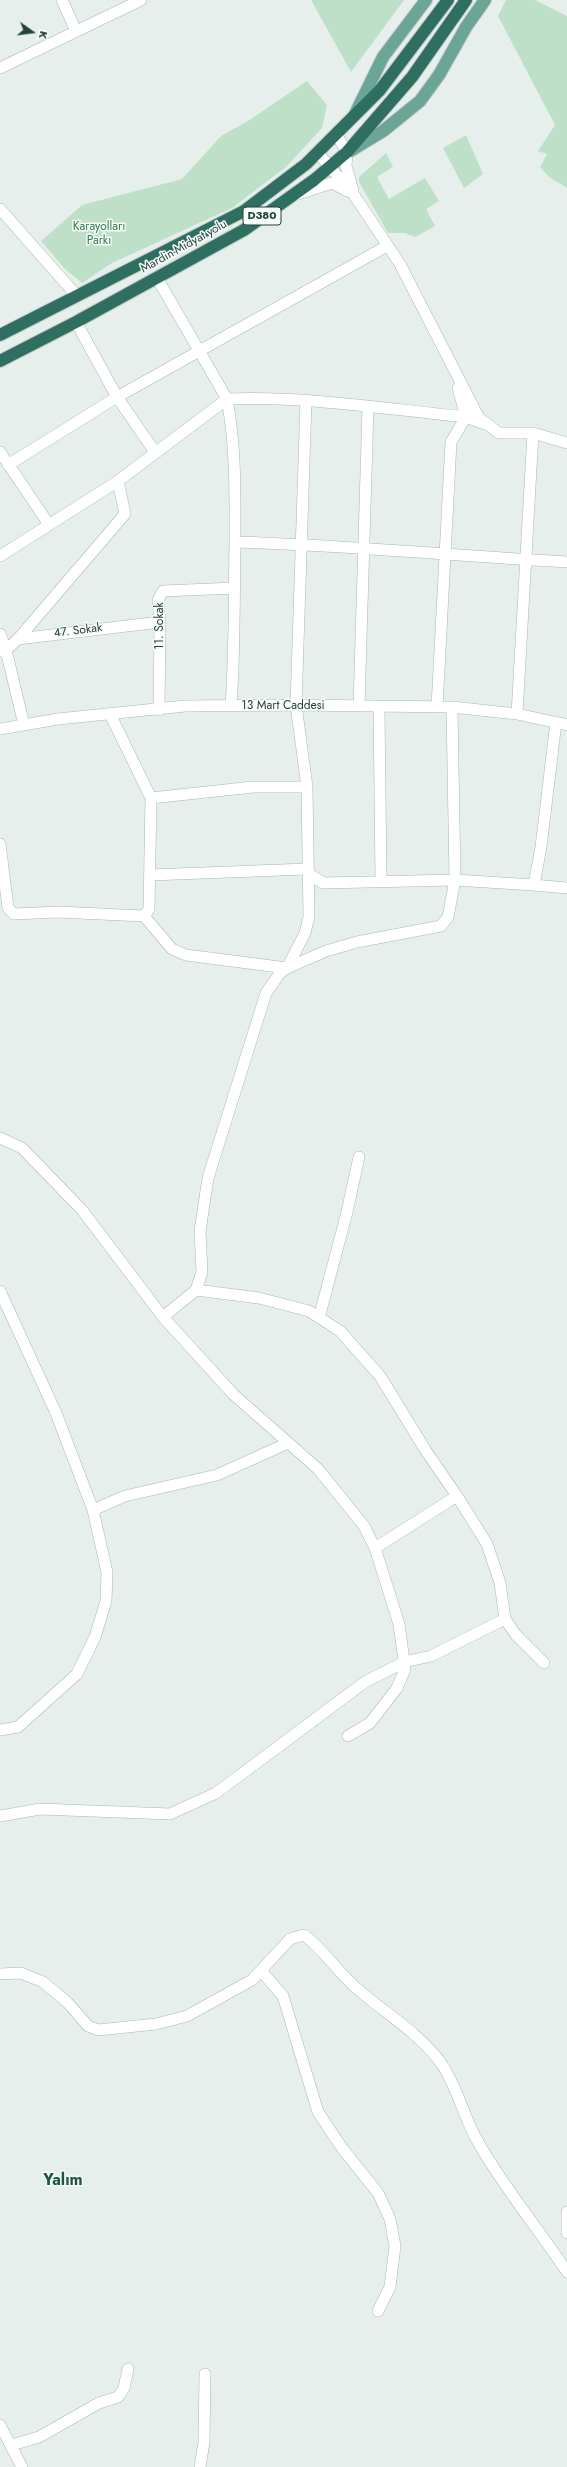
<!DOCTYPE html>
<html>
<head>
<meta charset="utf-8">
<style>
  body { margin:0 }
  #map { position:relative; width:567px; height:2467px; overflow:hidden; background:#e6efeb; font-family:Jost,sans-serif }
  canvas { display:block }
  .north { position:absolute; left:12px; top:12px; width:40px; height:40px; -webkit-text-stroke:3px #f7fbf9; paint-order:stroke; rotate:104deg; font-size:11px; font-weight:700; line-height:16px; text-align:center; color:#24423a }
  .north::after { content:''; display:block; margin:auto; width:14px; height:18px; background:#24423a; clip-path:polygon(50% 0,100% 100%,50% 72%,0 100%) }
</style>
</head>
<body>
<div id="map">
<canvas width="567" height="2467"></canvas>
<div class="north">K</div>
</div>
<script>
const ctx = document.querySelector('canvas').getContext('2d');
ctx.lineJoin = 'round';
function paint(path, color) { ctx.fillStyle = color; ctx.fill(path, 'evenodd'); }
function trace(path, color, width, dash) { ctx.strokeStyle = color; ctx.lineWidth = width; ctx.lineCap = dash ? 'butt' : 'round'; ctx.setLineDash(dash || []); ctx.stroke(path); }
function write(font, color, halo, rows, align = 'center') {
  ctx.font = font + ' Jost,sans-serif'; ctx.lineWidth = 3; ctx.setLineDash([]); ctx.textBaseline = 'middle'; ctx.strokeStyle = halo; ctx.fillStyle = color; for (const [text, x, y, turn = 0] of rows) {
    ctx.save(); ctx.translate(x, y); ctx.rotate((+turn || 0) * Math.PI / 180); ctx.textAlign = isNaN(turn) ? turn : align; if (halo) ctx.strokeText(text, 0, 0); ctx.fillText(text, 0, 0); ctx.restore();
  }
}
paint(new Path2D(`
  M 311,0 L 404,0 L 351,72 Z
  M 506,0 L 535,0 L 567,16 L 567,188 L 549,177 L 540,167 L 547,154 L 538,151 L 555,125 L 498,16 Z
  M 307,81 L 327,105 L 322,128 L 286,167 L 232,208 L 112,263 L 82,283 L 64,268 L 41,241 L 82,205 L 182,179 L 221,136 L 248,121 Z
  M 466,135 L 483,174 L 464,188 L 443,148 Z
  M 386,153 L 393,167 L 377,177 L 389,199 L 425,178 L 439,201 L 426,209 L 435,226 L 415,237 L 405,233 L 388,233 L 359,182 L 359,177 Z`), '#bfe0c8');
const minor = new Path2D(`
  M 62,0 L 76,31
  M 0,68 L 141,0
  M 336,134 L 347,152 L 346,166 L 353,190
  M 317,152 L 354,195 L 400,264 L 479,418 L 499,433 L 533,433 L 567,443
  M 298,194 L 332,183 L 347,191
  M 0,209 L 77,296
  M 157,278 L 227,399 C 307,396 387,409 466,417 L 485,424
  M 76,322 L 117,397 L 155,452
  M 0,452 L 48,523
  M 8,465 L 117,397 L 387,246
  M 235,542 C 345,545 456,556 567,562
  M 0,556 L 118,481 L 227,399 C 236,447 235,493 235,541 C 234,596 235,651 231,706
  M 0,634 L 6,650 L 24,725
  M 18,639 L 125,514 L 118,481
  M 0,651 L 6,650 L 18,639 L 160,622
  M 359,706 L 368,407
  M 437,707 L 451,442 L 466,417 L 458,388
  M 379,708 L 381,880
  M 159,710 L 160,622 L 158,600 L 163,591 L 235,588
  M 517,714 L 533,433
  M 0,729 L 58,719 L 185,706 L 296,705 L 452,707 L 517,714 L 567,725
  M 151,798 L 253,787 L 307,787
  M 0,844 L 8,908 L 14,914 L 58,912 L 144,916 L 149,909 L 151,798 L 110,714
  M 309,874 L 323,883 L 455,880 L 534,885 L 541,847 L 556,722
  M 150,875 L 307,869
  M 534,885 L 567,888
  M 144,916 L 172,949 L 186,955 L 287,968 L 326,951 L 357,942 L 441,926 L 448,917 L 455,880 L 452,707
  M 0,1138 L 22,1148 L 82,1210 L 163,1317 L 233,1394 L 318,1469 L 364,1526 L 375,1548 L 399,1624 L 405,1669 L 397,1688 L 370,1723 L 348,1736
  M 196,1290 L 259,1298 L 309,1311 L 340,1331 L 380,1376 L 426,1451 L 457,1496 L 487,1544 L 500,1583 L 505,1619 L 516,1635 L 544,1663
  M 0,1291 L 56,1413 L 93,1510 L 107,1572 L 106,1601 L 95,1637 L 77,1674 L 18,1727 L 0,1730
  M 163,1317 L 196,1290 L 202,1272 L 200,1231 L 208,1178 L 266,993 L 280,973 L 287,968 L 305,933 L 309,917 L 307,787 L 296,705 L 306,401
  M 319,1318 L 347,1212 L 359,1157
  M 93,1510 L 125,1496 L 217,1475 L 288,1443
  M 375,1548 L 457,1496
  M 0,1816 L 40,1809 L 170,1814 L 216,1793 L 365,1682 L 404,1662 L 431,1656 L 505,1619
  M 261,1971 L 283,1996 L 318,2112 L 342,2148 L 378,2193 L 390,2219 L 395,2246 L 390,2287 L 378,2311
  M 0,1974 L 21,1973 L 43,1982 L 67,2002 L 88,2026 L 98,2030 L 156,2024 L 187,2016 L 252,1980 L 290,1939 L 304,1935 C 323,1949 334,1967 351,1983 C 379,2010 417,2030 441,2063 C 458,2088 463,2116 478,2142 C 504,2188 538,2228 567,2272
  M 567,2212 L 567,2233
  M 0,2425 L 22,2467
  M 12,2445 L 39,2437 L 99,2403 L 118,2397 L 124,2388 L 128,2369
  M 200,2467 L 204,2442 L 205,2374`);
const major = new Path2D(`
  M 355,114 L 383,57 L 426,0
  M 350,151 L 383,131 L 420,101 L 439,75 L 466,27 L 485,0`);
const highway = new Path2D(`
  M 0,335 L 244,211 L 306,164 L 380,90 L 448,0
  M 0,361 L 76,322 L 244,230 L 314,180 L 347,152 L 412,77 L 466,0`);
trace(minor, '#a8b8b2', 12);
trace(major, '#c2cac8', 14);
trace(highway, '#c2cac8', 14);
trace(minor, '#fff', 11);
trace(major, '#6aa596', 12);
trace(highway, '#2f6f62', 12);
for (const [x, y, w] of [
  [262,216,38]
]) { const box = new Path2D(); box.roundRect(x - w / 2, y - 9, w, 18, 3); ctx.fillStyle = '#f7fbf9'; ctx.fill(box); trace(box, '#24423a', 1); }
write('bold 11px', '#24423a', null, [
  ["D380",262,216]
]);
write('12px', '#2d7a4b', '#f7fbf9', [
  ["Karayolları",99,227],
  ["Parkı",99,241]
]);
write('12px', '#24423a', '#f7fbf9', [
  ["Mardin-Midyat yolu",184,247,-29],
  ["11. Sokak",160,626,-90],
  ["47. Sokak",78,631,-7],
  ["13 Mart Caddesi",283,706]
]);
write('bold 16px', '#1f5548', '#f7fbf9', [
  ["Yalım",63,2181]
]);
</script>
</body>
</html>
